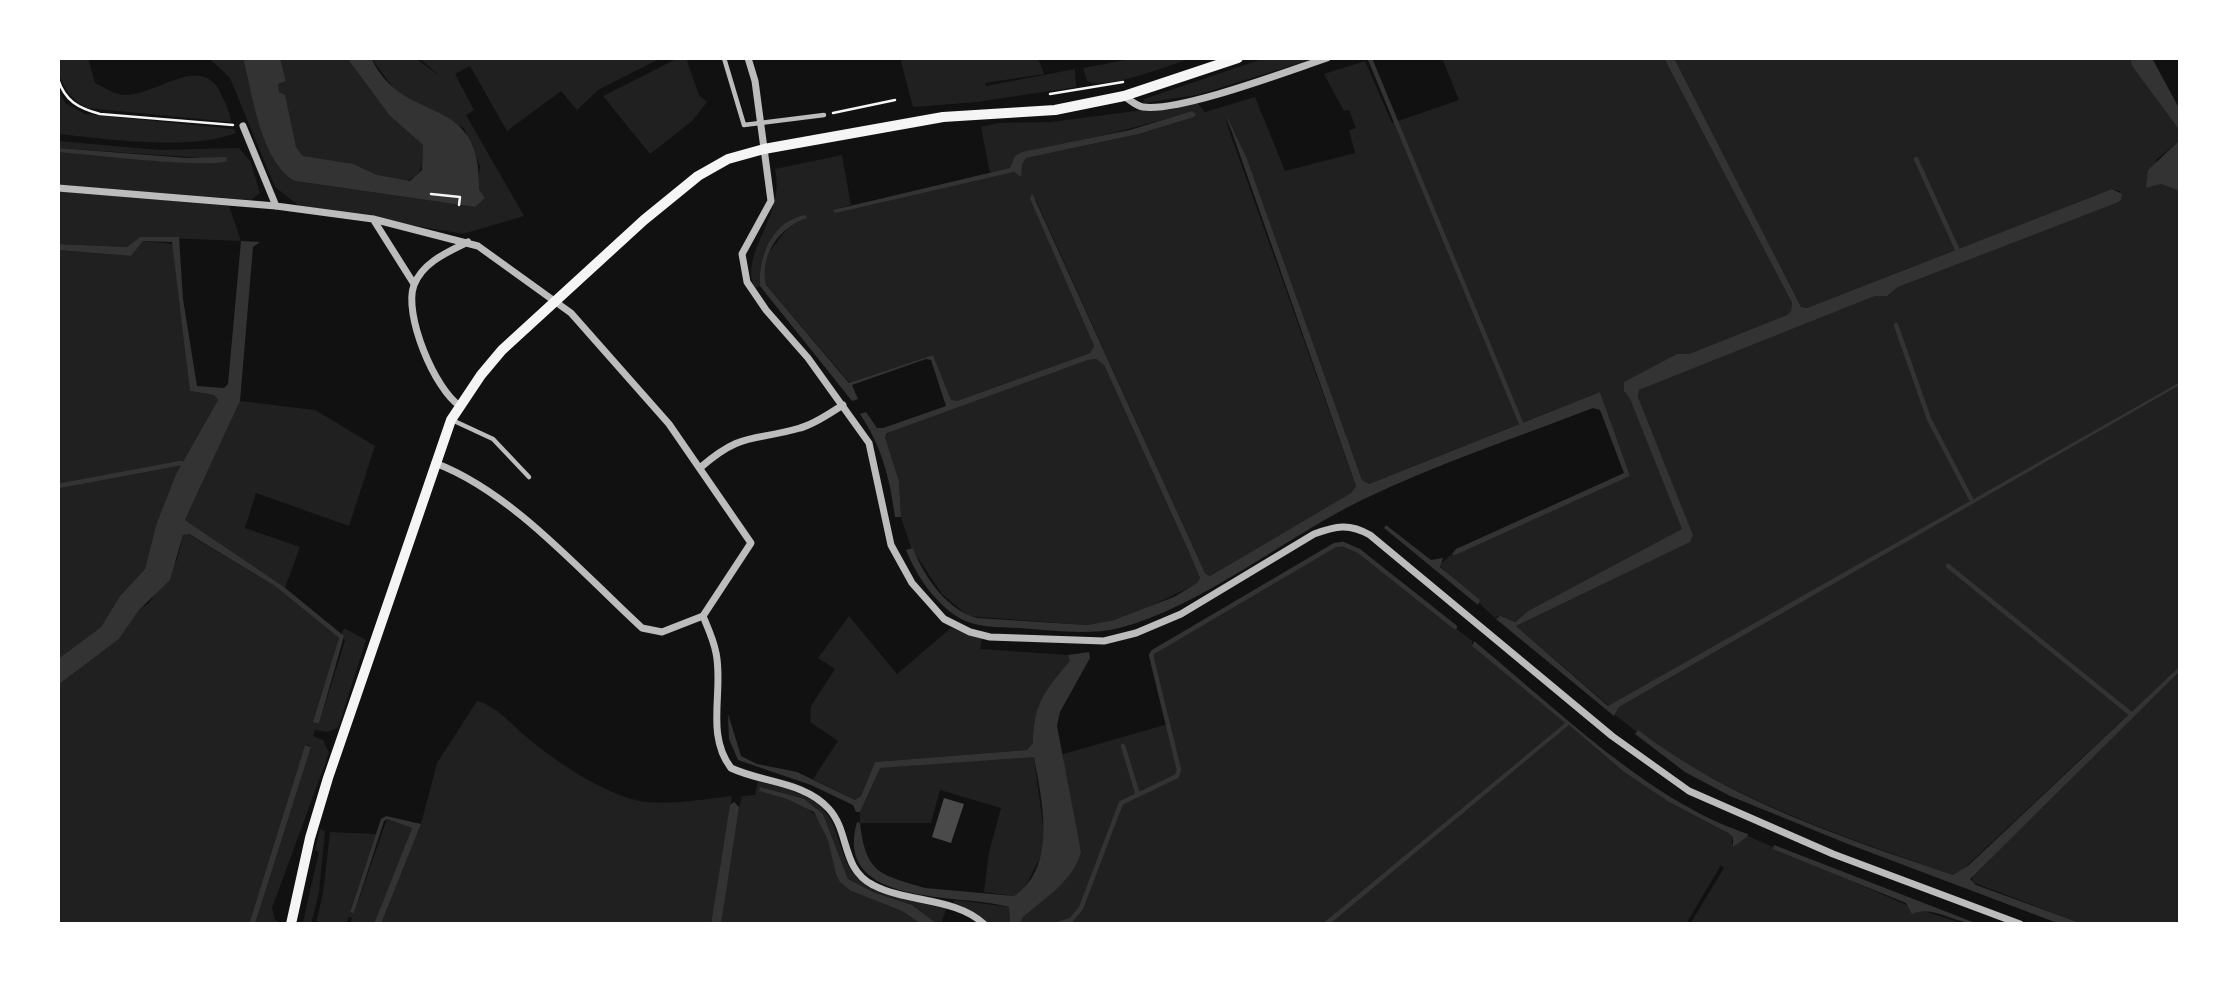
<!DOCTYPE html>
<html>
<head>
<meta charset="utf-8">
<style>
  body { margin:0 }
  #map { position:relative; width:2238px; height:982px; overflow:hidden; background:#111; font-family:Commissioner,sans-serif }
  canvas { display:block }
  .frame { position:absolute; inset:0; border:60px solid #fff; pointer-events:none }
</style>
</head>
<body>
<div id="map">
<canvas width="2238" height="982"></canvas>
<div class="frame"></div>
</div>
<script>
const ctx = document.querySelector('canvas').getContext('2d');
ctx.lineJoin = 'round';
function paint(path, color) { ctx.fillStyle = color; ctx.fill(path, 'evenodd'); }
function trace(path, color, width, dash) { ctx.strokeStyle = color; ctx.lineWidth = width; ctx.lineCap = dash ? 'butt' : 'round'; ctx.setLineDash(dash || []); ctx.stroke(path); }
paint(new Path2D(`
  M 58,58 L 88,58 L 95,83 C 106,88 114,95 126,95 C 160,94 203,51 222,96 C 226,104 230,112 231,122 L 87,108 C 67,97 58,81 58,58 Z
  M 209,58 L 243,58 C 252,93 261,163 295,181 L 475,207 L 480,166 L 464,128 L 398,94 L 371,58 L 415,58 L 440,76 L 419,58 L 661,58 L 598,90 L 577,110 L 561,91 L 507,131 L 470,66 L 455,74 L 474,110 L 466,115 L 524,216 L 463,234 L 298,205 L 275,187 L 230,78 Z
  M 280,58 L 347,58 L 390,116 L 423,145 C 423,167 422,181 397,181 L 303,156 L 296,148 L 279,92 L 278,84 L 286,81 Z
  M 678,58 L 686,58 L 699,95 L 707,102 L 692,121 L 650,154 L 603,96 Z
  M 900,58 L 1038,58 L 1044,74 L 985,83 L 986,86 L 1075,69 L 1076,87 L 977,102 L 913,107 Z
  M 1136,58 L 1191,58 C 1171,65 1105,91 1087,81 L 1083,68 Z
  M 1265,58 L 1316,58 L 1197,95 L 1143,103 L 1144,99 Z
  M 1442,58 L 1664,58 L 1792,303 L 1791,311 L 1787,315 L 1689,354 L 1677,354 L 1624,391 L 1630,399 L 1683,529 L 1528,611 L 1514,622 L 1497,616 L 1496,619 L 1439,565 L 1452,554 L 1630,476 L 1600,392 L 1369,484 L 1362,480 L 1247,159 L 1225,119 L 1356,486 L 1351,493 L 1210,576 L 1205,573 L 1036,200 L 1030,199 L 1094,346 L 1090,353 L 957,401 L 951,401 L 933,355 L 850,383 L 766,285 L 763,274 L 766,256 L 790,225 L 806,218 L 797,217 C 770,228 758,258 760,286 L 755,288 C 738,253 786,217 775,169 L 842,155 L 851,205 L 834,209 L 1014,172 L 1021,177 L 1021,164 L 1026,158 L 1139,134 L 1194,117 L 1192,111 C 1132,130 1071,141 1012,162 L 1011,168 L 990,173 L 981,127 L 998,123 L 1051,122 L 1197,103 L 1205,112 L 1255,97 L 1285,171 L 1355,153 L 1349,130 L 1356,128 L 1349,110 L 1344,111 L 1324,74 L 1365,61 L 1392,123 L 1459,100 Z
  M 1674,58 L 2130,58 L 2132,66 L 2180,131 L 2180,141 L 2157,159 L 2146,188 L 2161,184 L 2180,191 L 2180,382 L 1609,706 L 1516,626 L 1690,541 L 1693,535 L 1638,397 L 1639,390 L 1875,296 L 1887,296 L 1898,287 L 2121,200 L 2120,191 L 2112,189 L 1807,308 L 1801,307 Z
  M 58,89 L 65,103 L 85,114 L 234,129 L 236,133 C 190,151 107,139 58,134 Z
  M 58,141 L 159,150 L 239,148 L 250,161 L 260,193 L 251,200 L 58,185 L 58,152 L 223,163 L 203,158 L 58,148 Z
  M 58,191 L 229,206 L 241,241 L 140,237 L 127,247 L 58,244 Z
  M 143,241 L 174,244 L 190,391 L 214,395 L 218,400 L 176,474 L 156,525 L 145,569 L 120,596 L 101,627 L 58,659 L 58,250 L 131,256 Z
  M 1088,360 L 1096,359 L 1104,365 L 1189,552 L 1200,578 L 1198,583 L 1141,611 L 1114,620 L 1087,625 L 968,616 L 942,594 L 911,548 L 901,517 L 899,481 L 885,437 L 890,431 Z
  M 2180,385 L 2180,666 L 1959,873 L 1953,875 C 1835,834 1710,792 1615,715 L 1619,707 Z
  M 240,401 L 315,410 L 375,446 L 349,526 L 256,493 L 245,528 L 300,547 L 285,588 L 185,520 Z
  M 188,534 L 275,586 L 339,638 L 316,724 L 319,724 L 343,647 L 345,640 L 341,634 L 344,628 L 366,640 L 338,728 L 327,732 L 315,730 L 313,736 L 323,740 L 329,753 L 272,908 L 275,920 L 283,924 L 255,924 L 311,747 L 309,745 L 305,745 L 249,924 L 58,924 L 58,685 L 119,639 L 139,610 L 149,603 L 177,560 L 183,535 Z
  M 1343,544 L 1359,551 L 1472,641 L 1472,646 L 1565,723 L 1322,924 L 1020,924 C 1027,901 1072,886 1081,852 L 1060,755 L 1168,724 L 1151,655 L 1153,652 L 1305,561 L 1329,547 Z
  M 849,616 L 897,674 L 951,628 L 982,638 L 980,649 L 1068,655 L 1071,661 C 1045,690 1033,704 1033,744 L 1027,750 L 875,762 L 861,796 L 855,800 L 813,779 L 838,741 L 810,722 L 811,706 L 835,669 L 818,658 Z
  M 2180,671 L 2180,924 L 2083,924 L 1972,882 L 1973,874 Z
  M 477,701 C 495,704 515,728 529,739 C 556,762 610,798 646,802 C 674,805 704,799 732,796 L 711,924 L 381,924 L 421,824 L 437,763 Z
  M 1569,725 L 1624,772 L 1669,802 L 1728,833 L 1733,837 L 1731,844 L 1748,836 L 1909,906 L 1964,924 L 1690,924 L 1724,868 L 1721,865 L 1686,924 L 1330,924 Z
  M 1021,757 L 1034,757 L 1045,840 L 1042,854 L 1024,889 L 1014,896 L 984,892 L 989,852 L 1001,808 L 940,790 L 931,823 L 860,823 L 860,812 L 879,768 Z
  M 758,781 C 780,787 806,792 822,808 C 843,829 838,867 864,883 C 887,897 920,902 946,909 L 942,922 L 937,924 L 912,905 L 873,892 L 848,879 L 823,814 L 761,787 L 760,791 C 782,797 805,802 820,820 L 851,891 L 902,911 L 921,924 L 721,924 L 732,840 L 742,796 L 755,795 Z
  M 387,819 L 412,828 L 374,924 L 350,924 L 352,918 L 349,917 L 346,924 L 316,924 L 323,893 L 330,832 L 376,834 L 350,911 L 354,913 Z
  M 320,829 L 325,831 L 319,892 L 311,924 L 303,922 L 319,852 L 315,850 Z
  M 955,900 L 1009,907 L 1010,924 L 988,924 L 977,914 L 952,905 Z`), '#202020');
paint(new Path2D(`
  M 243,58 L 280,58 L 286,81 L 278,84 L 279,92 L 285,95 L 296,147 L 303,156 L 353,164 L 377,175 L 410,181 L 422,170 L 423,145 L 390,116 L 347,58 L 371,58 C 405,129 482,89 479,190 L 485,198 L 475,207 L 295,181 C 261,163 252,93 243,58 Z
  M 1664,58 L 1674,58 L 1801,307 L 1807,308 L 2112,189 L 2122,194 L 2121,200 L 2116,203 L 1898,287 L 1887,296 L 1875,296 L 1639,390 L 1638,397 L 1693,535 L 1690,542 L 1516,626 L 1608,706 L 2180,382 L 2180,385 L 1619,707 L 1614,716 L 1496,619 L 1500,616 L 1515,622 L 1528,611 L 1682,529 L 1630,399 L 1624,391 L 1624,382 L 1677,354 L 1689,354 L 1787,315 L 1791,311 L 1792,303 Z
  M 2130,58 L 2152,58 L 2180,110 L 2180,131 L 2132,66 Z
  M 1192,111 L 1196,114 L 1194,117 L 1139,134 L 1026,158 L 1022,164 L 1021,177 L 1014,172 L 835,213 L 833,210 L 1010,168 L 1015,156 L 1022,152 L 1130,130 Z
  M 1226,115 L 1247,159 L 1362,480 L 1369,484 L 1600,392 L 1630,476 L 1455,555 L 1452,554 L 1456,549 L 1624,473 L 1600,410 L 1593,408 C 1516,438 1436,464 1362,500 C 1286,537 1199,608 1119,628 C 1086,636 1052,630 1019,628 C 1003,627 986,628 971,623 C 942,614 917,578 906,550 L 913,548 C 923,576 948,611 977,618 L 1087,625 L 1114,620 L 1174,597 L 1197,583 L 1200,578 L 1189,552 L 1104,365 L 1096,359 L 1088,360 L 887,433 L 885,437 L 899,481 L 901,517 L 895,517 C 890,479 882,447 860,414 L 866,412 L 877,428 L 883,428 L 946,406 L 931,360 L 926,359 L 852,385 L 858,399 L 852,401 L 760,286 C 758,255 773,220 806,215 L 807,218 C 779,227 759,256 766,285 L 849,383 L 933,355 L 951,400 L 957,401 L 1090,353 L 1094,346 L 1030,199 L 1032,193 L 1205,573 L 1210,576 L 1351,493 L 1356,486 Z
  M 2180,140 L 2180,191 L 2161,184 L 2146,188 L 2148,170 Z
  M 58,148 L 187,158 L 226,157 L 227,161 C 209,169 85,154 58,152 Z
  M 140,237 L 179,237 L 183,299 L 197,386 L 224,388 L 228,384 L 241,241 L 260,242 L 253,247 L 240,401 L 185,520 L 284,587 L 344,636 L 319,724 L 313,722 L 339,638 L 275,586 L 189,534 L 183,535 L 170,580 L 139,610 L 119,639 L 58,685 L 58,659 L 101,627 L 120,596 L 145,569 L 156,525 L 176,474 L 218,400 L 214,395 L 190,391 L 172,242 L 143,241 L 131,256 L 58,250 L 58,244 L 127,247 Z
  M 1386,525 L 1431,560 L 1443,558 L 1440,567 L 1480,600 L 1478,605 L 1384,528 Z
  M 1474,641 C 1555,707 1648,801 1748,834 L 1748,836 L 1733,847 L 1733,837 L 1728,833 L 1669,802 L 1624,772 L 1569,725 L 1330,924 L 1322,924 L 1565,723 L 1472,646 Z
  M 1089,652 L 1090,658 L 1060,712 L 1057,726 L 1081,852 C 1074,880 1045,898 1023,917 L 1020,924 L 1010,924 L 1009,907 C 961,893 832,908 857,822 L 860,823 C 866,874 879,874 925,888 L 1014,896 C 1058,867 1042,801 1034,757 L 880,768 L 860,812 L 856,812 L 853,805 L 811,785 L 738,760 L 729,739 L 728,714 L 741,756 L 757,764 L 797,772 L 855,800 L 861,796 L 875,762 L 1027,750 L 1033,743 C 1033,704 1045,690 1070,661 L 1068,655 Z
  M 2180,666 L 2180,671 L 1970,879 L 1976,885 L 2083,924 L 2060,924 L 1848,844 L 1730,796 L 1685,772 L 1635,734 L 1638,730 C 1730,801 1844,838 1953,875 L 1969,865 Z
  M 305,745 L 311,747 L 255,924 L 249,924 Z
  M 760,787 L 804,799 L 823,814 L 848,879 L 873,892 L 912,905 L 937,924 L 921,924 L 902,911 L 851,891 L 840,882 L 836,874 L 828,840 L 814,812 L 787,799 L 759,791 Z
  M 734,802 L 739,807 L 721,924 L 711,924 L 730,805 Z
  M 386,816 L 421,824 L 381,924 L 374,924 L 412,828 L 387,819 L 384,821 L 354,913 L 350,912 L 381,819 Z
  M 1774,845 L 1978,924 C 1956,924 1931,904 1912,914 L 1906,903 L 1773,849 Z`), '#333');
trace(new Path2D(`
  M 1370,59 L 1521,423
  M 1916,159 L 1957,249
  M 1896,325 L 1929,419 L 1971,499
  M 58,486 L 181,463
  M 1948,566 L 2131,714
  M 1123,746 L 1138,795
  M 1059,924 L 1071,920 L 1081,908 L 1121,803 L 1177,776 L 1179,770 L 1151,655 L 1153,652 L 1335,545 L 1343,544 L 1359,551 L 1455,627`), '#333', 4.5);
paint(new Path2D(`
  M 944,798 L 964,804 L 951,843 L 932,837 Z`), '#4a4a4a');
trace(new Path2D(`
  M 58,79 C 65,101 78,108 100,114 L 233,125
  M 1050,94 L 1123,82
  M 833,113 L 895,100
  M 431,194 L 460,197 L 459,205`), '#f5f5f5', 2.5);
trace(new Path2D(`
  M 724,58 L 744,125 L 824,115
  M 452,420 L 493,439 L 529,477`), '#bcbcbc', 4.5);
trace(new Path2D(`
  M 748,58 L 755,81 L 771,201 L 742,254 L 747,282 L 766,310 L 808,358 L 869,443 L 891,545 L 912,583 L 944,619 L 970,632 L 990,637 L 1104,641 L 1136,633 L 1181,614 L 1314,534 C 1336,526 1349,523 1370,535 L 1612,736 L 1689,791 L 1833,854 L 2020,924
  M 1124,96 C 1130,100 1136,106 1143,107 C 1180,112 1288,71 1327,58
  M 243,126 L 276,206
  M 58,188 L 276,206 L 373,219 L 478,246 L 571,313 L 669,424 L 751,543 L 703,616 L 662,632 L 642,628 C 581,572 512,492 435,463
  M 373,219 L 414,284
  M 460,406 C 435,390 403,314 414,285 C 423,262 448,252 468,242
  M 701,467 C 743,431 752,442 800,428 C 815,424 830,413 843,405
  M 703,616 C 708,628 714,641 716,653 C 724,690 705,734 731,768 C 762,783 804,781 829,809 C 850,832 841,869 873,885 C 907,903 955,897 984,924`), '#bcbcbc', 7);
trace(new Path2D(`
  M 291,924 L 310,838 L 328,778 L 451,420 L 481,375 L 502,350 L 644,220 L 698,176 L 728,159 L 764,149 L 943,117 L 1055,110 L 1124,96 L 1238,58`), '#f5f5f5', 10);
</script>
</body>
</html>
